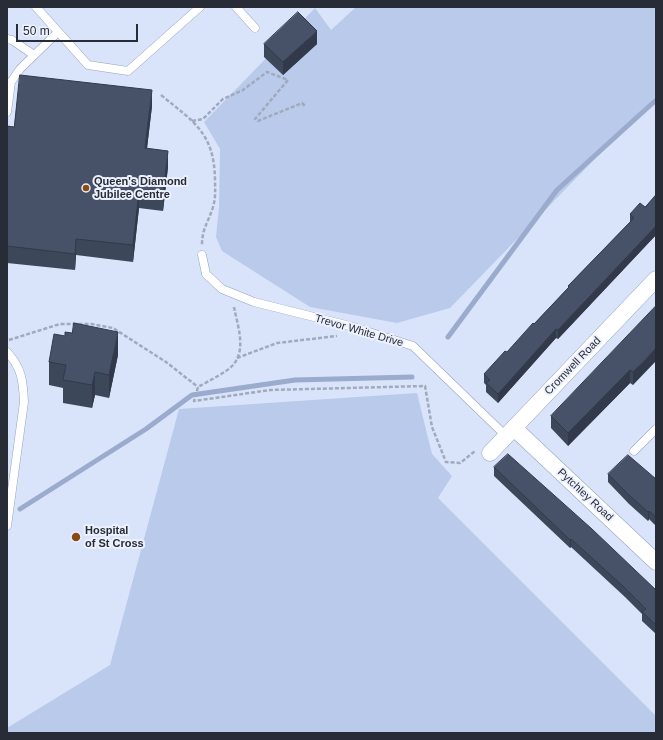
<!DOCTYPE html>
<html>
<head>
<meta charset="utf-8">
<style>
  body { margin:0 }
  #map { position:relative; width:663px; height:740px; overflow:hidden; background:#d9e4fb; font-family:Arial,sans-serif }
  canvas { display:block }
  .frame { position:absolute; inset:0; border:8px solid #272c36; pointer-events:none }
  .scale { position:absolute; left:16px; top:24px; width:122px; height:18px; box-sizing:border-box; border:2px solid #272c36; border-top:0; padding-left:5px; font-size:12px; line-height:14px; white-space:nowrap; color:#272c36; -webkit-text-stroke:3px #ecf1fd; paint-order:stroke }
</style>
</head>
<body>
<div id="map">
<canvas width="663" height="740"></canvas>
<div class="frame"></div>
<div class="scale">50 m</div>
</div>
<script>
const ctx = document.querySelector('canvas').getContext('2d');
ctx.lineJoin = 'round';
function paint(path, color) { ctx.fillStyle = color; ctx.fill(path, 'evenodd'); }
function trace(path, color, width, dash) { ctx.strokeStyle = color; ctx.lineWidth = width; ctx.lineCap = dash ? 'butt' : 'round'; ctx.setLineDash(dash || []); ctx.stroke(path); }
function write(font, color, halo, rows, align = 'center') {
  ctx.font = font + ' Arial,sans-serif'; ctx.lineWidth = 4; ctx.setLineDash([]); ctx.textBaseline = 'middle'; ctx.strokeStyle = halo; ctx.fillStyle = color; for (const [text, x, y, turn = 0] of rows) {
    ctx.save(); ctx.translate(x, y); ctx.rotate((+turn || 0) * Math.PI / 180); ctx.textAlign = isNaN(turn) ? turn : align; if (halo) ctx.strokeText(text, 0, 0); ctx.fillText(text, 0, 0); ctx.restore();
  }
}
paint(new Path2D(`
  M 356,7 L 656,7 L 656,96 L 450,308 L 397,323 L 310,307 L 222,251 L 216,237 L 219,207 L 220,149 L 204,122 L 315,8 L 331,30 Z
  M 417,393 L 432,454 L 452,476 L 438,498 L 656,716 L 656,733 L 7,733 L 7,728 L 110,665 L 179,409 Z`), '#bacaeb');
trace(new Path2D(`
  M 448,337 L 557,190 L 656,100
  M 20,509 L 146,429 L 192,395 L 295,380 L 412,377`), '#9aabcd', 5);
const service = new Path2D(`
  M 36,7 L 88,65 L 128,71 L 200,7
  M 236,7 L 255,28
  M 7,39 L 12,40 L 34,55
  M 7,112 L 11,82 L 20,69 L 57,33
  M 202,255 L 206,274 L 222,289 L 254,302 L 350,326 L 413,346 L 506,436
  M 7,352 C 22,368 23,381 24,402 L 7,526
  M 634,451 L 656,429`);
const minor = new Path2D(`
  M 514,428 L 656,562
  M 490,453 L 656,279`);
trace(service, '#95a2bc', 9);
trace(minor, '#95a2bc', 17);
trace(new Path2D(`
  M 161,95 C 194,122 214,133 215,179 C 215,189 216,197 213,207 C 209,221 202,228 202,245
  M 192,121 L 203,119 L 223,99 L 243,90 L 267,72 L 288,80 L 255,119 L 258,121 L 302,103 L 306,107
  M 234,307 C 237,324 247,349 233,365 C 226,373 208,381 198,387 L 194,401 L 270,390 L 425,386 L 432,427 L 446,462 L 460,463 L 475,451
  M 9,340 L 60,324 L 91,324 L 113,328 L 166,362 L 198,387
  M 237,358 L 277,343 L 337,336`), '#a1aabd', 2.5, [4, 2]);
trace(service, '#fff', 8);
trace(minor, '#fff', 16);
paint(new Path2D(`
  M 264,44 L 317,44 L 283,75 L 264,57 Z
  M 152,106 L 147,148 L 168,167 L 163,211 L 139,208 L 133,262 L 76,255 L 75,270 L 7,263 L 7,126 L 14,127 Z
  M 656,195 L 656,235 L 558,339 L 556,338 L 498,403 L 486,392 L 486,385 L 484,383 L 484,374 L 507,352 L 534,324 L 568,288 L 568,286 L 630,222 L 630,214 L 645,207 Z
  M 656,306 L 633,385 L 630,383 L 568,446 L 551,428 L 551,416 Z
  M 118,355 L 109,398 L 95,395 L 92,408 L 63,403 L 63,388 L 49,385 L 49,362 Z
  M 494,467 L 656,590 L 656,634 L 642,621 L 642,614 L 625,597 L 571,547 L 570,548 L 494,476 Z
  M 608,474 L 656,479 L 656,526 L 649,519 L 648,521 L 629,504 L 608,482 Z`), '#3d475a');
paint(new Path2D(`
  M 317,31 L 317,44 L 283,75 L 283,62 Z
  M 152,90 L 152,106 L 145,165 L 145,148 Z
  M 168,151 L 168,167 L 163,211 L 163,194 Z
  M 139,191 L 139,208 L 133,262 L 133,245 Z
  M 656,226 L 656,235 L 558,339 L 558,330 Z
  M 76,239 L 76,255 L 75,270 L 75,254 Z
  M 556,329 L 556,338 L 498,403 L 498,394 Z
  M 118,332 L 118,355 L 109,398 L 109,375 Z
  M 656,348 L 656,361 L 633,385 L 633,372 Z
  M 630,370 L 630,383 L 568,446 L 568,433 Z
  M 95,372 L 95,395 L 92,408 L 92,385 Z
  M 649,511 L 649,519 L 648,521 L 648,512 Z
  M 571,539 L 571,547 L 570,548 L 570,540 Z`), '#32394a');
const building = new Path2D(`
  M 298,12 L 317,31 L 283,62 L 264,44 Z
  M 20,75 L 152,90 L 145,148 L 168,151 L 163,194 L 139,191 L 133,245 L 76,239 L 75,254 L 7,246 L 7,126 L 14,127 Z
  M 656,195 L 656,226 L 558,330 L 556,329 L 498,394 L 486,383 L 490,380 L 484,374 L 505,351 L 507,352 L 533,323 L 534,324 L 569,287 L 568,286 L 634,218 L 630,214 L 640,203 L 645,207 Z
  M 656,306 L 656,348 L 633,372 L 630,370 L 568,433 L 551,416 Z
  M 74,323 L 118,332 L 109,375 L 95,372 L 92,385 L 63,380 L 66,365 L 49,362 L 54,334 L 65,336 L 65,332 L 72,333 Z
  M 508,454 L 592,529 L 656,590 L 656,625 L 642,612 L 646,609 L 625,588 L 571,539 L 570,540 L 494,467 Z
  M 628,455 L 656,479 L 656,517 L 649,511 L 648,512 L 629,495 L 608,474 Z`);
paint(building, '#475269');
trace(building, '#32394a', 1);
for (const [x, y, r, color] of [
  [86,188,4,"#8a4a14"],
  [76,537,5,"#8a4a14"]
]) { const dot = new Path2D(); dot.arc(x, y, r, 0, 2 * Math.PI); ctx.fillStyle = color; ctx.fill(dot); trace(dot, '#ecf1fd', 1.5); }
write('bold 11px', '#272c36', '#ecf1fd', [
  ["Queen's Diamond",94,182],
  ["Jubilee Centre",94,195],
  ["Hospital",85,531],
  ["of St Cross",85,544]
], 'left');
write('11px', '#272c36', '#ecf1fd', [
  ["Trevor White Drive",359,331,16],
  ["Cromwell Road",573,366,-46],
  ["Pytchley Road",585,495,43]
]);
</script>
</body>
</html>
